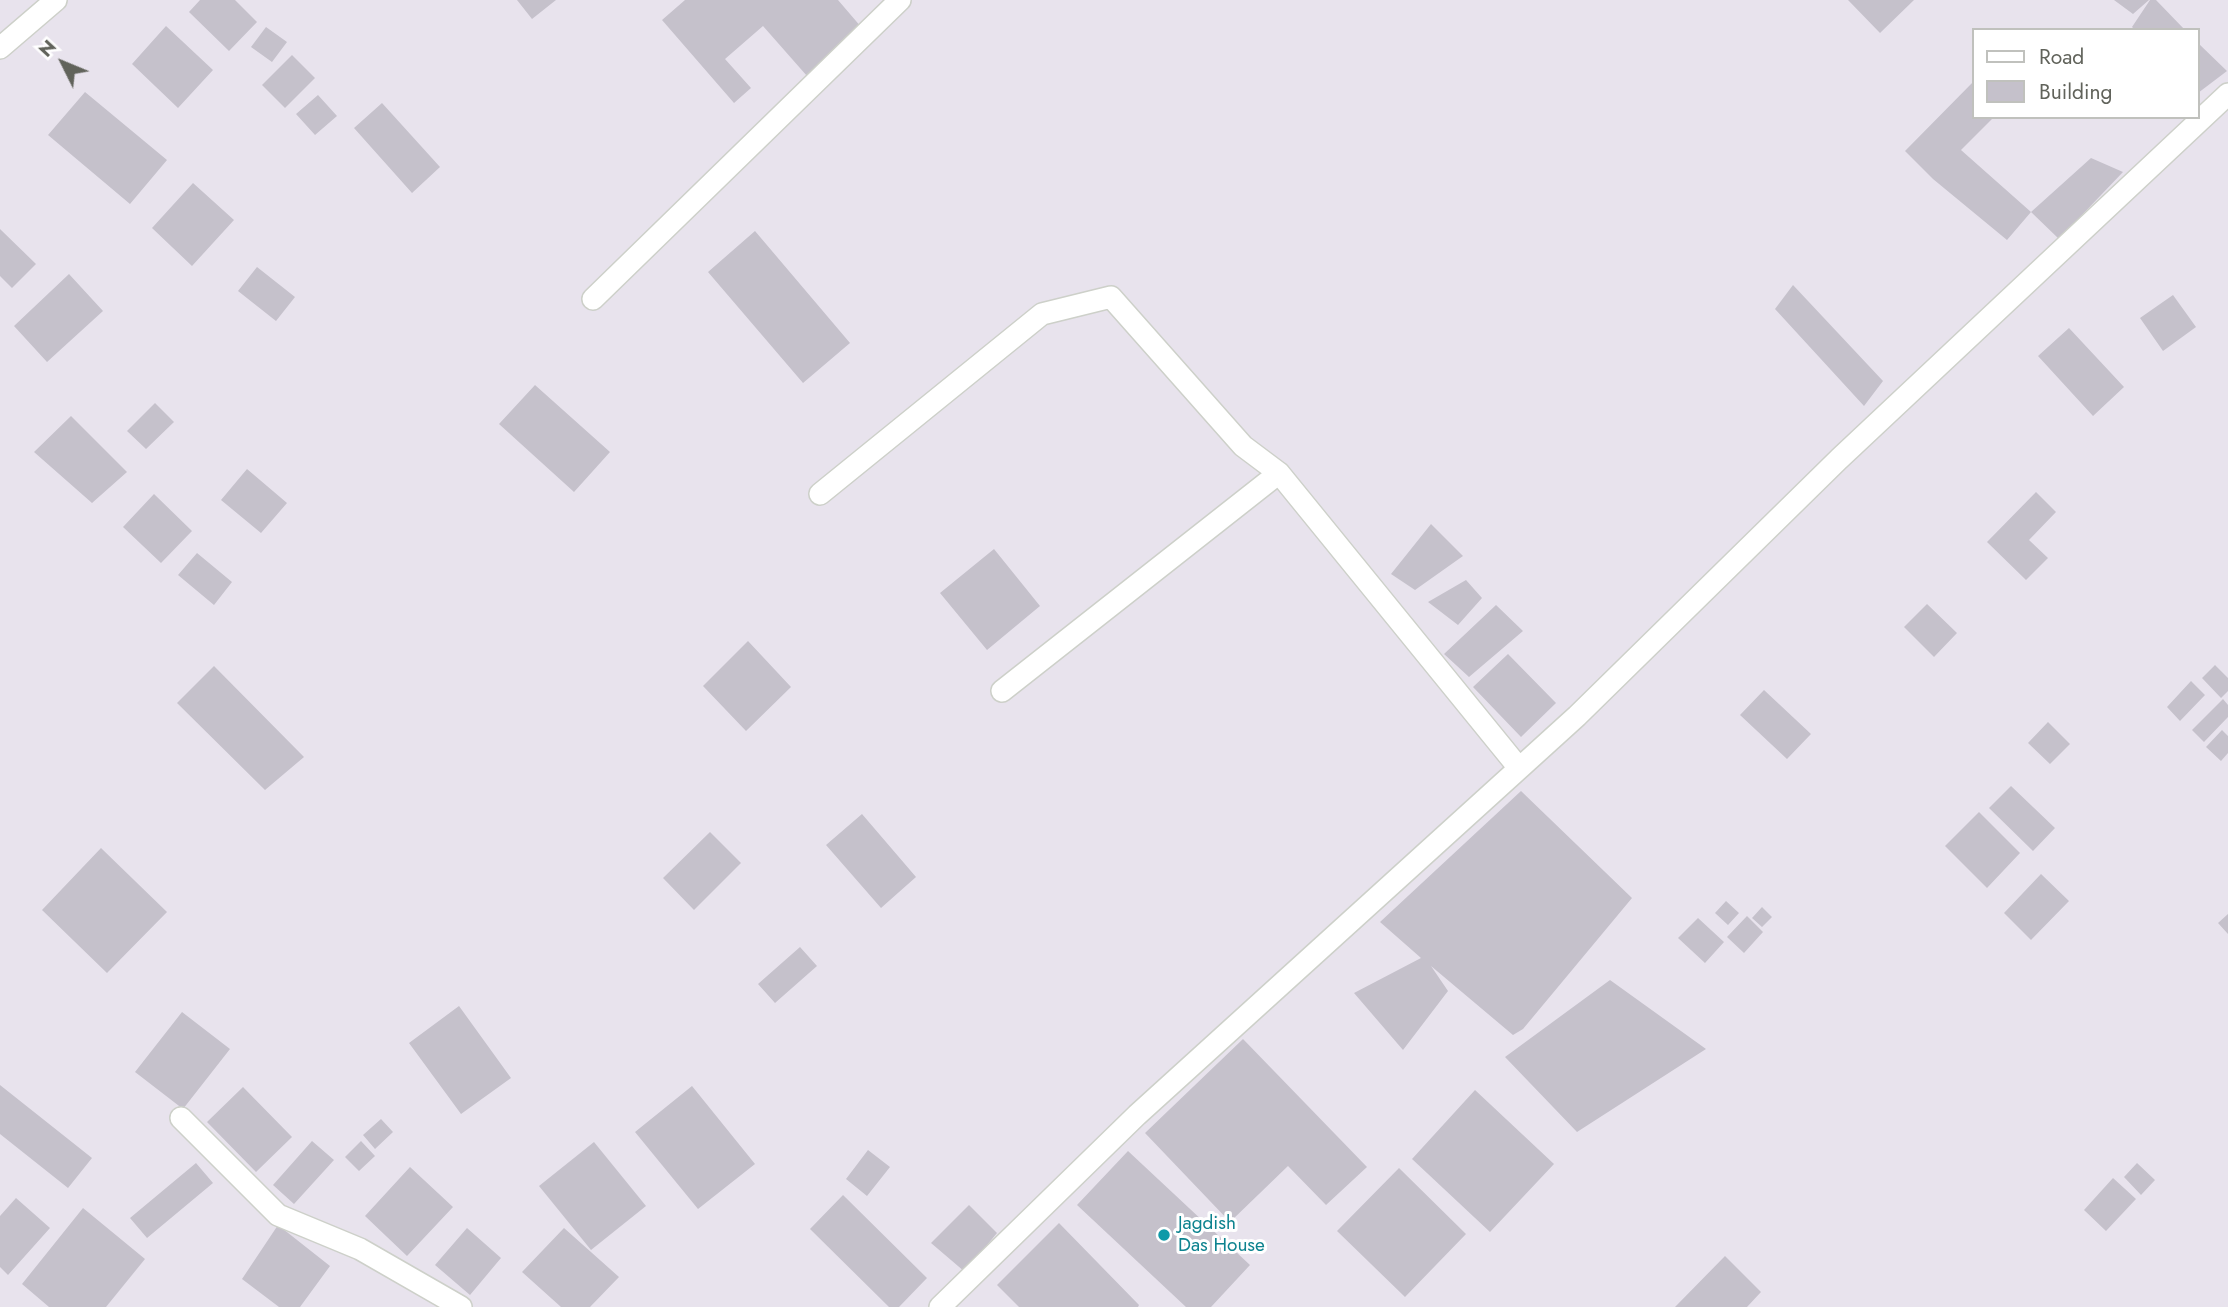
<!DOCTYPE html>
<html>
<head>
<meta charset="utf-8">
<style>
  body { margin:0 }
  #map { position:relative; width:2228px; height:1307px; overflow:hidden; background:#e8e3ed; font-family:Jost,sans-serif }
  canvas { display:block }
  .legend { position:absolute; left:1972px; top:28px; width:228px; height:91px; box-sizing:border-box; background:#fff; border:2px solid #c0c1bd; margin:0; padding:9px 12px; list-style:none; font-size:21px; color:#61635b }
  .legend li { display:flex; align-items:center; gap:14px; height:35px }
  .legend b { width:35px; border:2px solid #c0c1bd }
  .north { position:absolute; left:28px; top:28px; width:70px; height:70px; -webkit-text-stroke:5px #fff; paint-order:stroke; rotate:313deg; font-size:19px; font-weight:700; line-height:28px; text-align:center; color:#61635b }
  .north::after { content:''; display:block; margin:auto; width:24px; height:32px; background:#61635b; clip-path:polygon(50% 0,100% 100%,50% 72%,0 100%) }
</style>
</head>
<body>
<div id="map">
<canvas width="2228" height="1307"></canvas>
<ul class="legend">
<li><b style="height:9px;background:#fff"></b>Road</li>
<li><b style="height:19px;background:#c5c1cb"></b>Building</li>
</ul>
<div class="north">N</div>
</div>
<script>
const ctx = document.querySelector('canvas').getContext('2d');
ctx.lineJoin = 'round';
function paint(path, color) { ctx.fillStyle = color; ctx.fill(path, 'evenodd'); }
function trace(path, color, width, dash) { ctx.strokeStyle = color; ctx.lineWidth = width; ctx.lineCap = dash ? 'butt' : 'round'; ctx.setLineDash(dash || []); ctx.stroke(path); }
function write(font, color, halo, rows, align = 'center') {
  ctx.font = font + ' Jost,sans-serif'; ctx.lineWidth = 6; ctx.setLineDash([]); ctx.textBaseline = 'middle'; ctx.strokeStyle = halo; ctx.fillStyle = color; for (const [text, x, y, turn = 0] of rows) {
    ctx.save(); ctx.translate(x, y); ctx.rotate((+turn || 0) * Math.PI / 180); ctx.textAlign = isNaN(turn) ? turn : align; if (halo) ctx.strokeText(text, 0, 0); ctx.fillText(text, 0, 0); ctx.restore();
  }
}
paint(new Path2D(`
  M 200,0 L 235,0 L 257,22 L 229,51 L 189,12 Z
  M 517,0 L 556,0 L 532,19 Z
  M 685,0 L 838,0 L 862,28 L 807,76 L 763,26 L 725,59 L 751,88 L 734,103 L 662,20 Z
  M 1848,0 L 1914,0 L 1880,33 Z
  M 2114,0 L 2149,0 L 2133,14 Z
  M 2150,0 L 2156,0 L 2185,30 L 2135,30 L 2132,27 Z
  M 166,26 L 213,70 L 178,108 L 132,64 Z
  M 266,27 L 287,42 L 272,62 L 251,47 Z
  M 2198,43 L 2227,71 L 2198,93 Z
  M 292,55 L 315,78 L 285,108 L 262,85 Z
  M 1974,81 L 1974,117 L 1994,117 L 1961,150 L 2031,212 L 2007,240 L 1933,179 L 1905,151 Z
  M 85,92 L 167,160 L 130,204 L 48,135 Z
  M 318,95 L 337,116 L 315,135 L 296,114 Z
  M 382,103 L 440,167 L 412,193 L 354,128 Z
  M 2091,158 L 2123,172 L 2059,239 L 2031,212 Z
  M 193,183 L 234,220 L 192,266 L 152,228 Z
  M 0,229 L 36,264 L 12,288 L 0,276 Z
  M 755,231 L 850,343 L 803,383 L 708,272 Z
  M 257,267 L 295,297 L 276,321 L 238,291 Z
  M 69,274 L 103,311 L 47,362 L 14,326 Z
  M 1793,285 L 1883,381 L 1864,406 L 1775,309 Z
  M 2173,295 L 2196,327 L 2163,351 L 2140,318 Z
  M 2069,328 L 2124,387 L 2093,416 L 2038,356 Z
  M 535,385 L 610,452 L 574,492 L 499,424 Z
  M 155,403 L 174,422 L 146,449 L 127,431 Z
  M 71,416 L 127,472 L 92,503 L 34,452 Z
  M 247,469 L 287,503 L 261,533 L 221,500 Z
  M 2036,492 L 2056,512 L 2029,540 L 2048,558 L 2026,580 L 1987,542 Z
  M 154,494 L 192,531 L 161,563 L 123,527 Z
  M 1431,524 L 1463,556 L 1415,590 L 1391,574 Z
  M 994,549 L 1040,606 L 987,650 L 940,593 Z
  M 197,553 L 232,582 L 214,605 L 178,575 Z
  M 1466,580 L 1482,598 L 1458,625 L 1428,602 Z
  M 1927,604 L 1957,633 L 1934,657 L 1904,627 Z
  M 1496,605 L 1523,631 L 1469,677 L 1444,654 Z
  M 748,641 L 791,687 L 746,731 L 703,686 Z
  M 1508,654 L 1556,703 L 1521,737 L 1473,687 Z
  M 2215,665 L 2228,678 L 2228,691 L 2221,698 L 2202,678 Z
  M 214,666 L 304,757 L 265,790 L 177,703 Z
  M 2191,681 L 2205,695 L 2180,721 L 2167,707 Z
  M 1764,690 L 1811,734 L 1787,759 L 1740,715 Z
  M 2223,699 L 2228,705 L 2228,717 L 2204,742 L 2192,730 Z
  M 2048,722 L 2070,744 L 2050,764 L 2028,743 Z
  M 2222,730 L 2228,736 L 2228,753 L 2221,761 L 2206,747 Z
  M 2011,786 L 2055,828 L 2033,851 L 1989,808 Z
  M 1521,791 L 1632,898 L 1523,1029 L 1513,1035 L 1431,966 L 1448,991 L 1403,1050 L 1354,993 L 1421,958 L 1380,922 Z
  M 1979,812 L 2020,853 L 1987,888 L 1945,846 Z
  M 862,814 L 916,877 L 881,908 L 826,845 Z
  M 710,832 L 741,863 L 694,910 L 663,878 Z
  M 101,848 L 167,912 L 107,973 L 42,910 Z
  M 2041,874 L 2069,901 L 2031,940 L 2004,913 Z
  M 1726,901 L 1739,913 L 1728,925 L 1715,913 Z
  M 1762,907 L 1772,917 L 1762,927 L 1752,918 Z
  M 2228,914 L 2228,934 L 2218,923 Z
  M 1747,916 L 1763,932 L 1744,953 L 1727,937 Z
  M 1698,918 L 1724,942 L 1705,963 L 1678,938 Z
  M 800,947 L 817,966 L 775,1003 L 758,984 Z
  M 1610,980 L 1706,1049 L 1577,1132 L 1505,1057 Z
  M 459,1006 L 511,1078 L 461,1114 L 409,1043 Z
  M 182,1012 L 230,1049 L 183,1109 L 135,1072 Z
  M 1243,1039 L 1367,1167 L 1326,1205 L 1288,1166 L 1230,1222 L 1145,1133 Z
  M 0,1085 L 92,1158 L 68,1188 L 0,1134 Z
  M 692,1086 L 755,1164 L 698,1209 L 635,1132 Z
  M 243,1087 L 292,1137 L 256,1172 L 207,1122 Z
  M 1475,1090 L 1554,1164 L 1490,1232 L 1412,1159 Z
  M 381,1119 L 393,1132 L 375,1149 L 363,1135 Z
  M 312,1141 L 334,1160 L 294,1204 L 273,1185 Z
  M 361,1141 L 375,1156 L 359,1171 L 345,1157 Z
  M 594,1142 L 646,1206 L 591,1250 L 539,1186 Z
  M 868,1150 L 890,1167 L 867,1196 L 846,1179 Z
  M 1128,1151 L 1250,1265 L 1211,1307 L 1186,1307 L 1077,1205 Z
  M 196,1163 L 213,1183 L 147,1238 L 130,1218 Z
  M 2137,1163 L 2155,1180 L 2141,1195 L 2124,1177 Z
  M 410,1167 L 453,1207 L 407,1256 L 365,1216 Z
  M 1399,1168 L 1466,1234 L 1405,1297 L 1337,1231 Z
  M 2113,1178 L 2136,1199 L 2106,1231 L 2084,1210 Z
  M 843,1195 L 927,1278 L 899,1307 L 889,1307 L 810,1229 Z
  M 16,1198 L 50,1228 L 8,1275 L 0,1267 L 0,1216 Z
  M 969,1205 L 997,1233 L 965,1272 L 931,1243 Z
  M 83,1208 L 145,1259 L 106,1307 L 49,1307 L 22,1284 Z
  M 1059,1223 L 1139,1305 L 1138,1307 L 1019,1307 L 997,1285 Z
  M 278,1225 L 330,1266 L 300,1307 L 279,1307 L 242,1279 Z
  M 467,1228 L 501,1258 L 470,1295 L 435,1265 Z
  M 564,1228 L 619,1277 L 590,1307 L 561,1307 L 522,1272 Z
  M 1725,1256 L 1761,1292 L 1747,1307 L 1675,1307 Z`), '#c5c1cb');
const minor = new Path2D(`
  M 0,48 L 56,0
  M 593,299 L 900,0
  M 820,494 L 1042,314 L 1111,297 L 1243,446 L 1279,473 L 1519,768
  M 1002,691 L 1279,473
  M 181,1118 L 278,1215 L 360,1249 L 461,1307
  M 940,1307 L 1137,1115 L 1577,716 L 1839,459 L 2228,94`);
trace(minor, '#cdd0c9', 24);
trace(minor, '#fff', 21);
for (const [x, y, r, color] of [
  [1164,1235,7,"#0f9aa8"]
]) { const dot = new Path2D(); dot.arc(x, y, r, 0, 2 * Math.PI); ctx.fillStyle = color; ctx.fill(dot); trace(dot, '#fff', 2.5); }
write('19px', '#0d838f', '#fff', [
  ["Jagdish",1178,1224],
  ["Das House",1178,1246]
], 'left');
</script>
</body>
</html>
